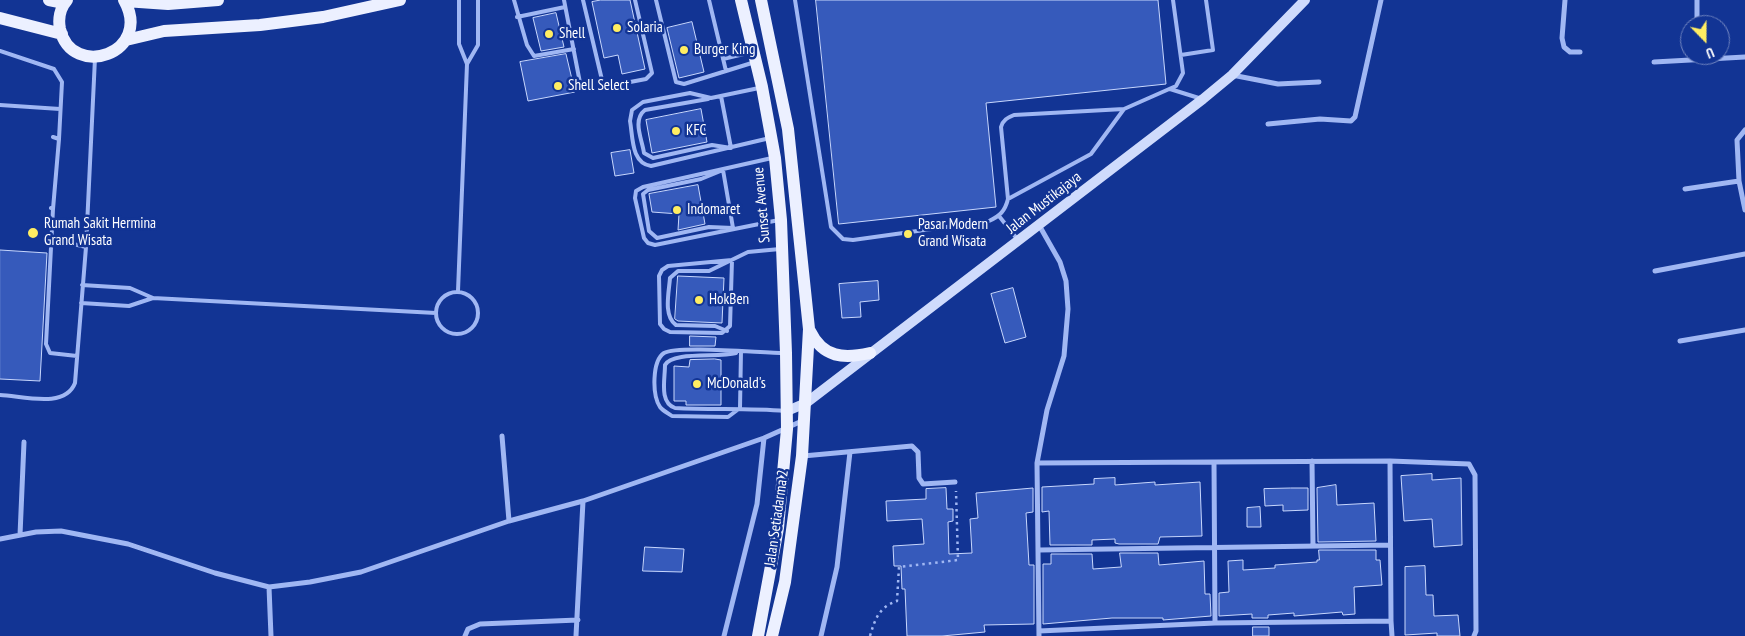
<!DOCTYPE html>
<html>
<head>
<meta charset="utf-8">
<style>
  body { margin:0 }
  #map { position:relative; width:1745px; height:636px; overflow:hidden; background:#123494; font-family:"PT Sans Narrow",sans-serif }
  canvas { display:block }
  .north { position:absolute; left:1680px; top:15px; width:50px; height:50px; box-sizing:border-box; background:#123494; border:1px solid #7185bf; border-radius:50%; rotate:158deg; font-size:14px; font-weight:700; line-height:20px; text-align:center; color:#fff }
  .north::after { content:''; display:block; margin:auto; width:18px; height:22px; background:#ffed62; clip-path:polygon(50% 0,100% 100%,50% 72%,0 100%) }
</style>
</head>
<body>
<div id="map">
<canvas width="1745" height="636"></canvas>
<div class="north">U</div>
</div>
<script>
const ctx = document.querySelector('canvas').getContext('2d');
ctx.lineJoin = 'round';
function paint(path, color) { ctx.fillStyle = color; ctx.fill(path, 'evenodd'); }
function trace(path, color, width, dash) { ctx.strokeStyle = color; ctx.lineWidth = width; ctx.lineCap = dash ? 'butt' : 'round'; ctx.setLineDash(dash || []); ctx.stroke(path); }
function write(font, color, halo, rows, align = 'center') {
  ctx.font = font + ' "PT Sans Narrow",sans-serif'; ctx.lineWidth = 5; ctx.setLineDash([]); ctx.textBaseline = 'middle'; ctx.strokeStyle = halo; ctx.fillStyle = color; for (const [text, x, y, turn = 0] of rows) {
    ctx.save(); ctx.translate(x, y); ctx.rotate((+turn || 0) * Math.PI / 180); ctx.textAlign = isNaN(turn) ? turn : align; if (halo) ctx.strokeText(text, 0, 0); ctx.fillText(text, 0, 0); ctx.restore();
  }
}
const building = new Path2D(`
  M 601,0 L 630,0 L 645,69 L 622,74 L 618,55 L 604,58 L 592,2 Z
  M 816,0 L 1158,0 L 1166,84 L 986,103 L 996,207 L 839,224 Z
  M 556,13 L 564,47 L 541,51 L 533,18 Z
  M 692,22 L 704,72 L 679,78 L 667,28 Z
  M 566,54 L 575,92 L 528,101 L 520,62 Z
  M 701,109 L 707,142 L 652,153 L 646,120 Z
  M 630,150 L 634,173 L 615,176 L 611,153 Z
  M 698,185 L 705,224 L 678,230 L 679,214 L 652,212 L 649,194 Z
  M 0,250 L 47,253 L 40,381 L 0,379 Z
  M 678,276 L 724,278 L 722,323 L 678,321 L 675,319 Z
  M 878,281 L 879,300 L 860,302 L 861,317 L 842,318 L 839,284 Z
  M 1013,288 L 1026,337 L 1005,343 L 991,294 Z
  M 690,336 L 716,337 L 715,346 L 690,346 Z
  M 715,359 L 721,360 L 721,405 L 686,405 L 686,401 L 674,401 L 674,366 L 689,367 L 690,360 Z
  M 1432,474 L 1432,480 L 1461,478 L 1462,545 L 1434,547 L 1432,519 L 1404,521 L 1401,476 Z
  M 1115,478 L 1115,485 L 1155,482 L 1155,485 L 1200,482 L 1202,536 L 1160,537 L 1158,544 L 1119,544 L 1115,543 L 1115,539 L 1092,540 L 1092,545 L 1050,545 L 1049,511 L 1042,512 L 1042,487 L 1094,484 L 1094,479 Z
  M 1336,485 L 1337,505 L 1374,503 L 1376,541 L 1318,542 L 1317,488 Z
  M 946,488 L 947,509 L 953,509 L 953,521 L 948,522 L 949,554 L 972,553 L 970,519 L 978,518 L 976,493 L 1033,488 L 1033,512 L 1026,513 L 1029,565 L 1034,565 L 1034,624 L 984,625 L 985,632 L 942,636 L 907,636 L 905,589 L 902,589 L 901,566 L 894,566 L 893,546 L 924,544 L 922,519 L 887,521 L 886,501 L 926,499 L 926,489 Z
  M 1291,488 L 1308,488 L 1308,510 L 1283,511 L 1283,505 L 1265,506 L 1264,489 Z
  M 1260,507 L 1261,527 L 1247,527 L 1247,508 Z
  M 645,547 L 684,549 L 682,572 L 643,571 Z
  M 1319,550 L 1376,550 L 1376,560 L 1380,560 L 1382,585 L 1354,587 L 1355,614 L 1343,615 L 1342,612 L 1294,616 L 1294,613 L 1268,615 L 1268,618 L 1252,618 L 1252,614 L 1219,616 L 1219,593 L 1229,592 L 1228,561 L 1243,560 L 1243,570 L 1275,568 L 1275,565 L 1317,562 L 1317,560 L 1319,560 Z
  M 1120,553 L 1158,553 L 1159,565 L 1204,561 L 1205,594 L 1210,594 L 1211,616 L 1163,620 L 1163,618 L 1112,618 L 1043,624 L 1043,564 L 1051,564 L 1051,554 L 1092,554 L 1093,569 L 1121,567 Z
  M 1425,566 L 1426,595 L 1433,595 L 1434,616 L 1458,615 L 1460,636 L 1437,636 L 1437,633 L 1405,635 L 1405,567 Z
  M 1253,627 L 1269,627 L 1269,636 L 1253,636 Z`);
paint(building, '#365abb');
trace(building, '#c8d7fd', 1);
trace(new Path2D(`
  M 870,636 C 875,619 879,607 897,601 L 899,567 L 958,560 L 956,491`), '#a0b7f3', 2.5, [2.5, 4]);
trace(new Path2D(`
  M 514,0 L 527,45 L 534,56 L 574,49
  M 564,0 L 581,88
  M 583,0 L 602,80 L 609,86 L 646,79 L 652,73 L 635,0
  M 656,0 L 676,82 L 684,84 L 726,71
  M 709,0 L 726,71 L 755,62
  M 795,0 L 831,227 L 843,239 L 853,240 L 989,221 C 1000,216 1005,211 1008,199 L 1001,127 C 1003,120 1007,118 1014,115 L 1124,109 L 1176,86 L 1183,73 L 1173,0
  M 517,17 L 565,7
  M 0,51 L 54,69 L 62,82 L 59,139
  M 1181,55 L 1213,50 L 1206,0
  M 723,59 L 752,52
  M 467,64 L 478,45 L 478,0
  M 759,88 L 711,98 L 690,93 L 643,102 L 632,110 L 630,121 C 633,137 631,163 651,166 L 770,138
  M 1170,89 L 1202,99
  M 708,99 L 645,110 C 632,120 642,139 644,153 L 653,158 L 712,145 L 731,148 L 721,96
  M 0,105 L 60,109
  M 772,158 L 643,187 L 636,191 L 635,198 L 644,238 L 648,243 L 655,245 L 779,220
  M 723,170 L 733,228 L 709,227 L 657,238 L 649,231 L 643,194 L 648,190 L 701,179 Z
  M 1008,199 L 1091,154 L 1124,109
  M 51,208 L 53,209 L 59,139 L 53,137
  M 53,209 L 46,344 L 50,353 L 77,356
  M 999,216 L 1018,240
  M 52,239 L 86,247
  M 732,260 L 730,326 L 722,333 L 670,332 L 664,329 L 660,324 L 659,276 L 662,270 L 668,266 Z
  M 82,285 L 130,288 L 153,298 L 436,313
  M 458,291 L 467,64 L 459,44 L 459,0
  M436 313a21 21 0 1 1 42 0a21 21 0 1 1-42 0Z
  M 81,303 L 129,306 L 153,298
  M 727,331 L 715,326 L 676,325 C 663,316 669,292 670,278 L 678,271 L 709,271 L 748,252 L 780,249
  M 736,353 C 719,358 672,351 665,365 C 665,380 659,402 675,408 C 712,410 748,408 785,411
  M 0,395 C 23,396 65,409 75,383 L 86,247 L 95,58
  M 740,408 L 728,417 L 672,416 C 668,413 663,411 660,407 C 652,395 652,361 664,353 C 678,345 762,353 784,353
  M 740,408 L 741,351`), '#a0b7f3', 4);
trace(new Path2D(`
  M 1565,0 L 1562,38 L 1564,47 L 1570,52 L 1580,52
  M 1697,25 L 1697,0
  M 1654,62 L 1745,57
  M 1232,75 L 1278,84 L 1319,82
  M 1268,124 L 1320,119 L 1351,121 L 1355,117 L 1381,0
  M 1745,130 L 1737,140 L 1739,181 L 1745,210
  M 1685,189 L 1739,181
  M 1039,225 L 1060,262 L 1066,281 L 1068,309 L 1064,356 L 1047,410 L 1037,463 L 1390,461 L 1469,464 L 1475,475 L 1476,631 L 1474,636
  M 1655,271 L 1745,254
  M 1680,341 L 1745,330
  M 502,436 L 509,521
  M 803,456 L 912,446 L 918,452 L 919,478 L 923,484 L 955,482
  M 1312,461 L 1313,546
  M 1037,463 L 1039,636
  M 1214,463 L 1215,623
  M 20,535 L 24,442
  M 0,539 L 36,532 L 61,531 L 128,544 L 215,573 L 269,587 L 310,582 L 361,572 L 509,521 L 583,501 L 764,438 L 802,421
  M 1039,550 L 1389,545
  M 269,587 L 271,636
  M 1391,621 L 1392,636
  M 1039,631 L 1215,623 L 1391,621 L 1390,461
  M 465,636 L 468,629 L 480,624 L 578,620
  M 576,636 L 583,501
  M 724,636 L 757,504 L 764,438
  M 821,636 L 837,567 L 850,452`), '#a0b7f3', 5);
trace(new Path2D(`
  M 787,411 L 806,403 L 1203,99 L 1232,75 L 1305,0`), '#cfdbfc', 10);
trace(new Path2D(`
  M 49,0 L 64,3
  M 67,0 C 60,8 58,19 60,29 C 72,81 154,53 124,0
  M 741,0 L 762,87 L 775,158 L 781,220 L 786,353 L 787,429 L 778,528 L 758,636
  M 761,0 L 788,129 L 809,329 L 802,456 L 785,582 L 772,636
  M 125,1 L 168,4 L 218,0
  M 0,18 L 62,34
  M 126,40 L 164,31 L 260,25 L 323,17 L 400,0
  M 810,331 C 823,358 844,359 870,353`), '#ecf0ff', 12);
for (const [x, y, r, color] of [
  [617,28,5,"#ffed62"],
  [549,34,5,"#ffed62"],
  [684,50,5,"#ffed62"],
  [558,86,5,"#ffed62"],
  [676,131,5,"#ffed62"],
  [677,210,5,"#ffed62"],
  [33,233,6,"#ffed62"],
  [908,234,5,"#ffed62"],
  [699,300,5,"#ffed62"],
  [697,384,5,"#ffed62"]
]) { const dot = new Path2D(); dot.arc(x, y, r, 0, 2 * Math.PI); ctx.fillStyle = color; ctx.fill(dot); trace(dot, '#123494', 2); }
write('15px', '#fff', '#123494', [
  ["Solaria",627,28],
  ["Shell",559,34],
  ["Burger King",694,50],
  ["Shell Select",568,86],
  ["KFC",686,131],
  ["Indomaret",687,210],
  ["Rumah Sakit Hermina",44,224],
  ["Grand Wisata",44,241],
  ["Pasar Modern",918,225],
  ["Grand Wisata",918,242],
  ["HokBen",709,300],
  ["McDonald's",707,384]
], 'left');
write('15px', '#fff', '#123494', [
  ["Jalan Mustikajaya",1044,203,-38],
  ["Sunset Avenue",762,205,-95],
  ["Jalan Setiadarma 2",777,518,-82]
]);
</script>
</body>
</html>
